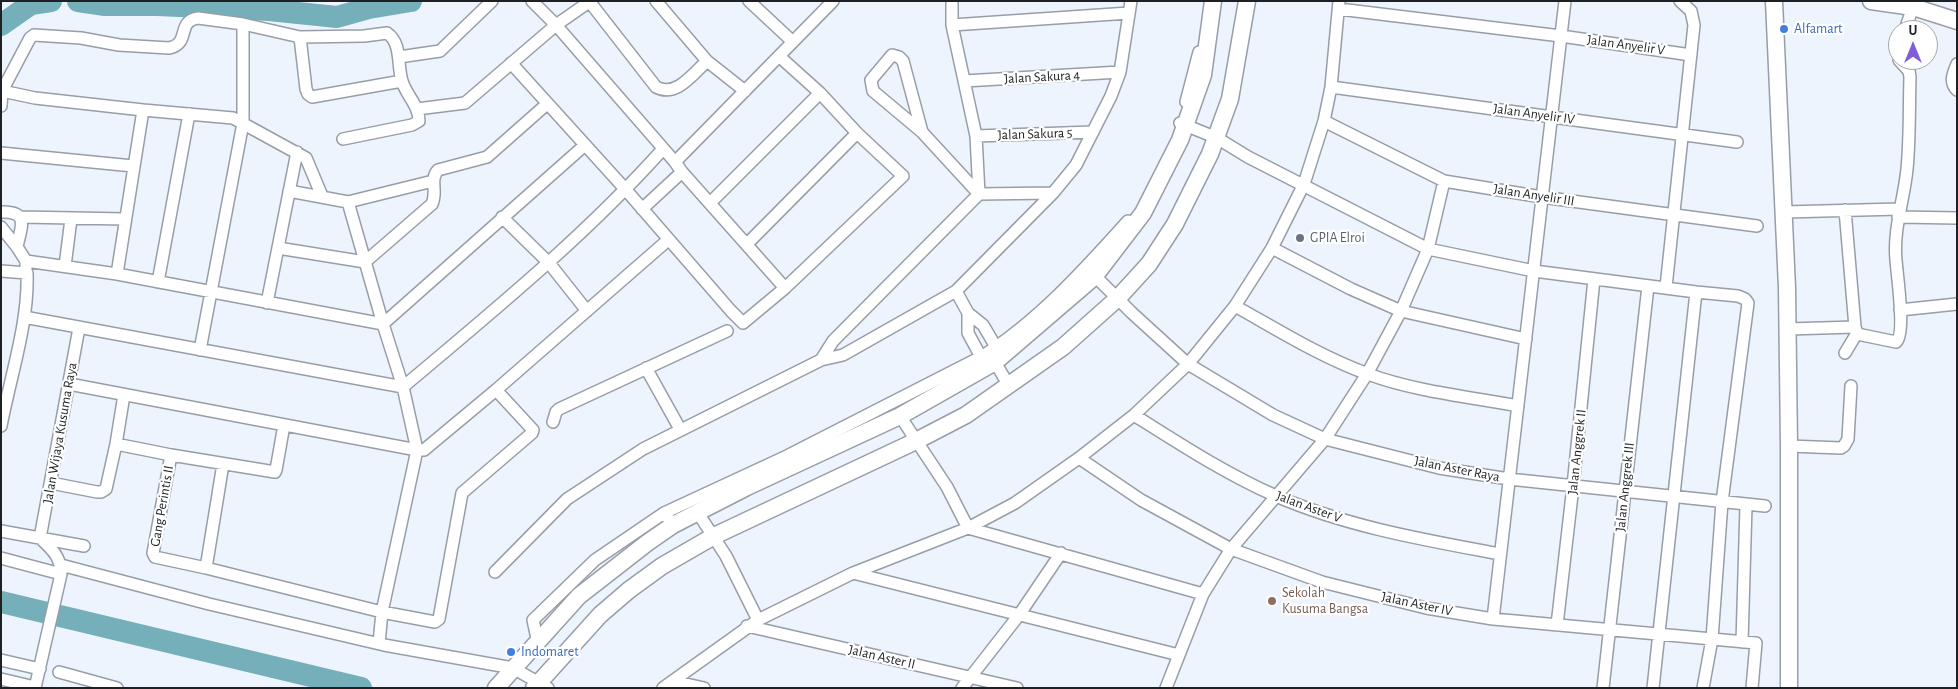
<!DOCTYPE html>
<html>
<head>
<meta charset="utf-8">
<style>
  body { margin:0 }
  #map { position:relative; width:1958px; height:689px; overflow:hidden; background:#edf4fe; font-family:"Alegreya Sans",sans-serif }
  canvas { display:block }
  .frame { position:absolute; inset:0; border:2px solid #1e2024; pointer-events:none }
  .north { position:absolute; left:1888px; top:20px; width:50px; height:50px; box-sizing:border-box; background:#fff; border:1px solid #a5a6a7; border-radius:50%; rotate:0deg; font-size:14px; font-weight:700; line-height:20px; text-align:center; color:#1e2024 }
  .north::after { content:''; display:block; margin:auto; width:18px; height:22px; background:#805ed9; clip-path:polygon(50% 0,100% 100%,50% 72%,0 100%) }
</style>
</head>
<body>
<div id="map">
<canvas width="1958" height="689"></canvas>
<div class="frame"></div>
<div class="north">U</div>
</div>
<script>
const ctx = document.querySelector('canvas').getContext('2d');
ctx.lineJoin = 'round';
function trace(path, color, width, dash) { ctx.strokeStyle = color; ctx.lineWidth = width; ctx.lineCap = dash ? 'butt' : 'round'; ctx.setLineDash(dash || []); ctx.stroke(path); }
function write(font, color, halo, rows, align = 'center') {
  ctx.font = font + ' "Alegreya Sans",sans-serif'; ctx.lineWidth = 4.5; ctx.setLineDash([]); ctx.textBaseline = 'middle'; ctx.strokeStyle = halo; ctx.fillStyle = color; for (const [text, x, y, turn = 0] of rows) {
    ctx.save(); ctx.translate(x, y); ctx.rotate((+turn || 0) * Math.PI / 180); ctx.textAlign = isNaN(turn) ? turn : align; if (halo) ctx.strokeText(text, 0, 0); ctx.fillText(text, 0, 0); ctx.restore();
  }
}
trace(new Path2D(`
  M 78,1 L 105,5 L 157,5 L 269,10 L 337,17 L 369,8 L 411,1
  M 1,25 L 31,4 L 51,1
  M 1,602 L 361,688`), '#75b0ba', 22);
const street = new Path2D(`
  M 532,1 L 556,25 L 675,162 L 682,172 L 785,288
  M 589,1 L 656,87 C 676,98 693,74 707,61
  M 656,1 L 707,61 L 745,91
  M 749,1 L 793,42
  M 952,1 L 952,25 L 976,136 L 979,194
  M 1339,9 L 1561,36 L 1691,55
  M 952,25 L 1129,13
  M 1905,30 L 1915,1
  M 300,37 L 306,89 L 308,94 L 312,97 L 402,81
  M 399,57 L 440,51 L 492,1
  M 511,63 L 626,190 L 731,311 L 743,323 L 785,288 L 903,176 L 857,133 L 820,93 L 780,57
  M 1957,64 C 1953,74 1949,82 1957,90
  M 964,81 L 1120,72
  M 1331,87 L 1737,142
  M 2,91 L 35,98 L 143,110 L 233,118 L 306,158 L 322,196
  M 1186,102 L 1199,52
  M 1,106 L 2,91 L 30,38 L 34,35 L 81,38 L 119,45 L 169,48 C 191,44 176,21 198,18 L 243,24 L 300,37 L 364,36 L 387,33 C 402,43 397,65 402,81 C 406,95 419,105 419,121 L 412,125 L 343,139
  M 417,109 L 465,103 L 556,25 L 589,2
  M 1324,121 L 1444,181 L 1542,197 L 1757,226
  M 1180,123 L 1217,138 L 1248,157 L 1428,249 L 1534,271 L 1696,292 L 1738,296 L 1745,299 L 1748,303 L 1722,502 L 1712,639 L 1703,688
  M 922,132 L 903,61 L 899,57 L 892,55 L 871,80 L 873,91 L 922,132 L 979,194
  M 976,136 L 1093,132
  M 1,153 L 133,166
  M 675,162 L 833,1
  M 289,191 L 348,202 L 433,181
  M 348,202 L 383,324 L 403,387 L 417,450 L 382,612 L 379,643
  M 710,203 L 820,93
  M 642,209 L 682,172
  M 1845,210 L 1855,327 L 1857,333 L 1862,335 L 1896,342 C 1906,334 1897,275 1896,260 C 1893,229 1904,200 1907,169 C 1910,139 1909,108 1910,77 L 1909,71 L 1899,60
  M 1,212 C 30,211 21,227 17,247 L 26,261 L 26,268
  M 1785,212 L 1899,209
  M 21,217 L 125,219
  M 502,217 L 549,263 L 587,311
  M 1898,217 L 1957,218
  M 1,227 L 17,247
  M 747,244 L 857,133
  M 278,248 L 365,262 L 432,204 C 438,192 429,180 438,170 L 487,157 L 547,104
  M 1272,248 L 1351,289 L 1401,311 L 1526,339
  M 26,261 L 117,274 L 383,324 L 585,145
  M 65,266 L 71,219
  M 1,271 L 27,273 C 29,322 10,378 1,426
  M 1090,271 L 1132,313 L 1188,364 L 1273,415 L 1325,439 L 1439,468 L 1509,479 L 1765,506
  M 117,274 L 143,110
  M 158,282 L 189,114
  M 1666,287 L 1694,25 L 1691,11 L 1680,1
  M 956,291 L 968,313 L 983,325 L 996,347 L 996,355
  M 267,303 L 297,152
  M 1235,306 C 1278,330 1321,357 1368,374 C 1413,391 1470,397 1518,406
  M 1900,310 L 1957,304
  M 968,313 L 968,333 L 981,357 L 995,362 L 1009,386
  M 24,317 L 403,387 C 493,311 584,237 663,149
  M 1788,329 L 1855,327
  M 200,350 L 243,123 L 243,24
  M 1845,353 L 1857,333
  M 821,360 L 833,341 L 979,194 L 1053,193
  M 646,368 L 680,429
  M 69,384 L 417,450 L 424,450 L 496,390 L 668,240
  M 1134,415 C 1180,444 1226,474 1276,496 C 1348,527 1425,540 1500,554
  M 900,416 L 947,487 L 968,528 L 1203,594
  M 553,422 L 556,412 L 559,409 L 727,331
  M 116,444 L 171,455 L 275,472 L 276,470 L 284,425
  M 1789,446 L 1841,448 L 1844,446 L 1848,439 L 1851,386
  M 171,455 L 153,553 L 155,557 L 206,568 L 382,612 L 435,622 L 439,619 L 462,493 L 532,433 L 533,430 L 496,390
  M 1079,458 L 1141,500 L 1231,549 L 1322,582 L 1426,608 L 1493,619 L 1756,643 L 1752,688
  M 51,483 L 97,492 L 101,492 L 106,489 L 116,444 L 124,395
  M 664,513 L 787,456 L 981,357 C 1037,322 1084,270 1128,221
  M 698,513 L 726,556 L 758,620
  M 1,531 L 84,546
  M 1,558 L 61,574
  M 61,565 L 209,604 L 384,645 L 513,668 L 548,688
  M 206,568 L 223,464
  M 495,572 L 567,499 L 643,449 L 821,360 L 843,355 L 956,291 L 1053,193 L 1076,165 L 1111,96 L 1120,72 L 1131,1
  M 853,573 L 1179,655
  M 1493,619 L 1565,1
  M 1557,625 L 1573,486 L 1594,279
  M 747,626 L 1017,688
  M 1742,642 L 1746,506
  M 538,643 L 533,620 L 595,560 L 664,513 L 668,518
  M 1,660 L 40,669
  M 59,672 L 117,688
  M 1,679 L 35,687
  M 673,681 L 704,688
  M 35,688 L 61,574 C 61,557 52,549 40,538 L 79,328
  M 663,688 L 758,620 L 853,573 L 968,528 L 1015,503 L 1079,458 L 1134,415 L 1188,364 L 1235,306 L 1272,248 L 1304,184 L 1324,121 L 1331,87 L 1339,1
  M 962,688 L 1019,615 L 1061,553
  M 1166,688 L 1203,594 L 1231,549 L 1325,439 L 1367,374 L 1401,311 L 1428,249 L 1444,181
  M 1603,688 L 1648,286
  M 1653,688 L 1696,292`);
const secondary = new Path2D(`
  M 1774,1 L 1787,288 L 1789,446 L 1789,688
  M 1871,1 L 1913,7 L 1957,21
  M 496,688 L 579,596 L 647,543 L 673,525 L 747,487 L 900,416 L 995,362 L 1094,277 L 1143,213 L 1180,140 L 1203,75 L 1213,1
  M 534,688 L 600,615 L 629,590 L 662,566 L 714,536 L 916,441 L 966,415 L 1063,347 L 1118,298 L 1149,264 L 1175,224 L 1210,154 L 1230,99 L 1247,1`);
trace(street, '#979ea7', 14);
trace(secondary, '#979ea7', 19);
trace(street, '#fff', 11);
trace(secondary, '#fff', 16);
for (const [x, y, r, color] of [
  [1784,29,5,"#3f7fe0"],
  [1300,238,5,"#6b7280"],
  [1272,601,5,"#8d6e63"],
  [511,652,5,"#3f7fe0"]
]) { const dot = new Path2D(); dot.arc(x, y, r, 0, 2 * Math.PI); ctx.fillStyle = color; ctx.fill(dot); trace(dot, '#fff', 2); }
write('14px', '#366cbe', '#fff', [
  ["Alfamart",1794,29],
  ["Indomaret",521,652]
], 'left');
write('14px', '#1e2024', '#fff', [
  ["Jalan Anyelir V",1626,45,8],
  ["Jalan Sakura 4",1042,77,-3],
  ["Jalan Anyelir IV",1534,114,8],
  ["Jalan Sakura 5",1035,134,-2],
  ["Jalan Anyelir III",1534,195,9],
  ["Jalan Wijaya Kusuma Raya",60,433,-80],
  ["Jalan Anggrek II",1577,452,-84],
  ["Jalan Aster Raya",1457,469,11],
  ["Jalan Anggrek III",1625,487,-84],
  ["Gang Perintis II",162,506,-80],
  ["Jalan Aster V",1309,507,20],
  ["Jalan Aster IV",1417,604,12],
  ["Jalan Aster II",882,657,13]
]);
write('14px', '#5b616d', '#fff', [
  ["GPIA Elroi",1310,238]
], 'left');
write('14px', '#785e54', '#fff', [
  ["Sekolah",1282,593],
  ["Kusuma Bangsa",1282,609]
], 'left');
</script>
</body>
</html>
